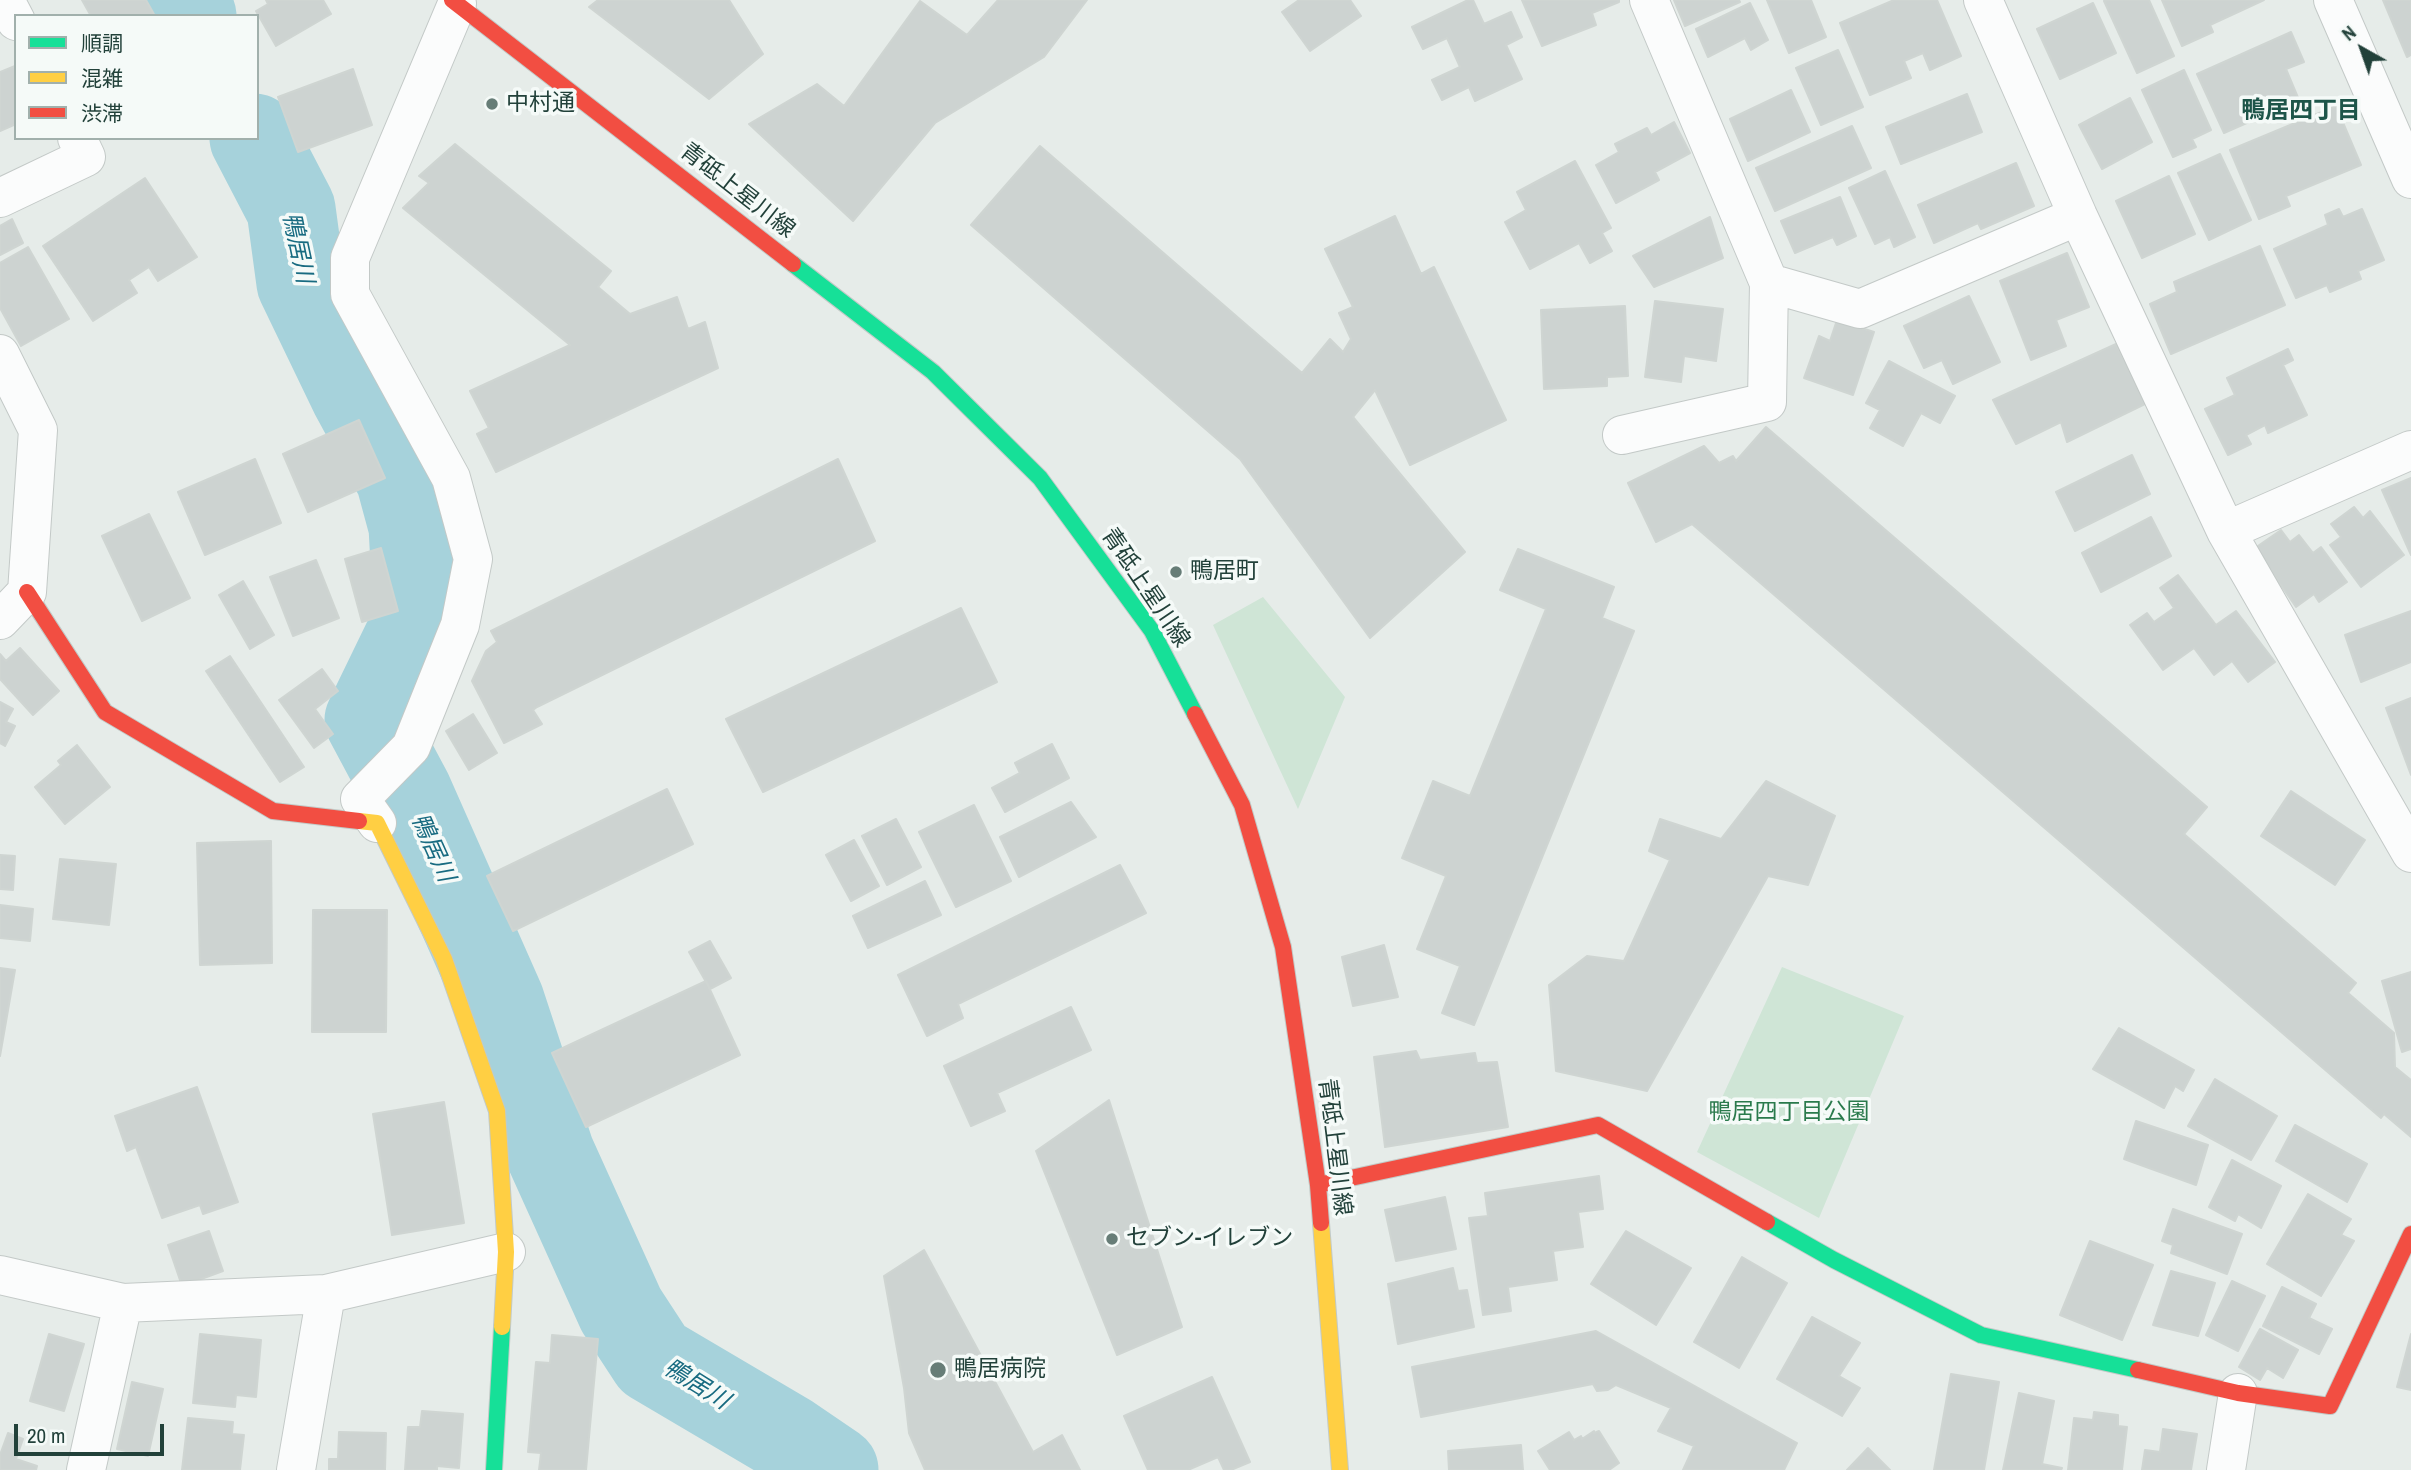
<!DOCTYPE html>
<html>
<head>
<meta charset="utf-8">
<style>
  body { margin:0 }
  #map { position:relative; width:2411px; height:1470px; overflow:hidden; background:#e6ece9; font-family:"Archivo Narrow","Noto Sans JP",sans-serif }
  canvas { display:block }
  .legend { position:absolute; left:14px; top:14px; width:245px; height:126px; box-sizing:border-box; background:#f5faf8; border:2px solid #a1b0ac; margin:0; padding:9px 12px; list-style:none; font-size:21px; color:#22413a }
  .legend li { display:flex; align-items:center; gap:14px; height:35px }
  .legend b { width:35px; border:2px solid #a1b0ac }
  .north { position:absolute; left:2327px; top:14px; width:70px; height:70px; -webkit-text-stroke:5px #f5faf8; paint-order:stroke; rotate:320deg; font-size:19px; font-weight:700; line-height:28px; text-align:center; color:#22413a }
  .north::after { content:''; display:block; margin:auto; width:24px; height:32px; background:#22413a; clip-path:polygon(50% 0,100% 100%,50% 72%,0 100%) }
  .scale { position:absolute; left:14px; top:1424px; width:150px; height:32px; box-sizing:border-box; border:4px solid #22413a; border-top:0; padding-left:9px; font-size:21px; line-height:24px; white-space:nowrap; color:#22413a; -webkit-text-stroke:5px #f5faf8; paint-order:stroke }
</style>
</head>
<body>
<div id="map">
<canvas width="2411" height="1470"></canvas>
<ul class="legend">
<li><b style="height:9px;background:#16e098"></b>順調</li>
<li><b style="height:9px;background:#ffcf43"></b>混雑</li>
<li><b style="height:9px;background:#f24e42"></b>渋滞</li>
</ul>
<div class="north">N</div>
<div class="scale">20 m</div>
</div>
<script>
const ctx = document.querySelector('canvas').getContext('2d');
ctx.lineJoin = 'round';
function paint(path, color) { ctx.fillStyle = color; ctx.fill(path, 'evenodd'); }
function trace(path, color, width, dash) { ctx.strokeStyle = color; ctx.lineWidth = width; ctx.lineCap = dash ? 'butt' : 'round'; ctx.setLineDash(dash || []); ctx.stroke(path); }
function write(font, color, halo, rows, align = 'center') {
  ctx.font = font + ' "Archivo Narrow","Noto Sans JP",sans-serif'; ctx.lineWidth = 7; ctx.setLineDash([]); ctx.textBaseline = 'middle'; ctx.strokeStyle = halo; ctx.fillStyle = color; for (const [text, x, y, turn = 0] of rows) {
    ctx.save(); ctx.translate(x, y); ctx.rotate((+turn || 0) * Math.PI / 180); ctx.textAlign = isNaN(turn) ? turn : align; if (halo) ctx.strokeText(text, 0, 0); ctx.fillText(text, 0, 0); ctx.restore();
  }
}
paint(new Path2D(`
  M 1263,597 L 1345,697 L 1298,809 L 1213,625 Z
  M 1782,967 L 1904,1016 L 1819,1218 L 1697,1152 Z`), '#cfe5d6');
trace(new Path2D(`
  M 184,0 L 192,16
  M 254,138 L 291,209 L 301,283 L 354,393 L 400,478 L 413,526 L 418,619 L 369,720 L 408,793 L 500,1001 L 550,1153 L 621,1310 L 653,1359 L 787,1438 L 834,1470`), '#a6d2db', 89);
const building = new Path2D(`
  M 82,0 L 146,0 L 155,16 L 91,16 Z
  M 266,0 L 323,0 L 331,14 L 276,46 L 256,11 L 268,4 Z
  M 598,0 L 729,0 L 763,54 L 709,99 L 589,7 Z
  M 998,0 L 1087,0 L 1044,57 L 935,123 L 853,221 L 749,124 L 817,84 L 844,106 L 920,1 L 967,35 Z
  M 1299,0 L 1350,0 L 1361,16 L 1310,51 L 1282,12 Z
  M 1468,0 L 1473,0 L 1484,24 L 1511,12 L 1522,37 L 1506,45 L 1522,79 L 1475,101 L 1469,87 L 1442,100 L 1432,80 L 1460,67 L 1447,38 L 1423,49 L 1412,27 Z
  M 1522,0 L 1619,0 L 1619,2 L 1592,13 L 1596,25 L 1542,46 Z
  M 1674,0 L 1739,0 L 1740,2 L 1685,26 Z
  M 1767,0 L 1811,0 L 1826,37 L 1789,53 Z
  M 1894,0 L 1937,0 L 1961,56 L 1930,70 L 1923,53 L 1904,61 L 1911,78 L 1870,95 L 1840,23 Z
  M 2107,0 L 2149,0 L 2174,56 L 2137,73 L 2104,1 Z
  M 2162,0 L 2264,0 L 2210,25 L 2213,32 L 2182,46 Z
  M 2383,0 L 2411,0 L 2411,55 L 2407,57 Z
  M 1750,3 L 1768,40 L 1751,50 L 1745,38 L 1708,57 L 1696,29 Z
  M 2093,3 L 2116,53 L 2060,79 L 2037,29 Z
  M 2291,32 L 2304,62 L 2286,69 L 2299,100 L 2224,133 L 2197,74 Z
  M 1838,50 L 1863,107 L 1821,125 L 1796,68 Z
  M 15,66 L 16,124 L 0,131 L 0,72 Z
  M 353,69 L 372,125 L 298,152 L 278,97 Z
  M 2184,70 L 2211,130 L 2192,139 L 2196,147 L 2173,157 L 2142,90 Z
  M 1791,90 L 1810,132 L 1748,161 L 1730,119 Z
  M 1967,94 L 1982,132 L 1901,164 L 1886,127 Z
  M 2130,98 L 2152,142 L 2102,169 L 2079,125 Z
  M 2336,106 L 2361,165 L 2286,196 L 2290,206 L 2259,219 L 2230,150 Z
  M 1674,122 L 1690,153 L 1655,172 L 1659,180 L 1616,203 L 1596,165 L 1619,152 L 1615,144 L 1647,128 L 1651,135 Z
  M 1852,126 L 1871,168 L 1775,211 L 1756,168 Z
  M 455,144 L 611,271 L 598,287 L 630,314 L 677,297 L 688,329 L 705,322 L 718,368 L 496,472 L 477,434 L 489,428 L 470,391 L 570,345 L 403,208 L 429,183 L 419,176 Z
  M 1040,146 L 1302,373 L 1330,339 L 1343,352 L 1351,339 L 1339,313 L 1353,307 L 1325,249 L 1395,216 L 1421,274 L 1434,267 L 1506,420 L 1410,465 L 1375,390 L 1353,417 L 1465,552 L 1370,638 L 1240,459 L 971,225 Z
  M 2220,154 L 2251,220 L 2209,240 L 2178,173 Z
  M 1575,161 L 1611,228 L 1602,233 L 1612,251 L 1590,263 L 1579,243 L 1530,269 L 1505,222 L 1526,210 L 1517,192 Z
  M 2016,163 L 2034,206 L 1981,229 L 1978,223 L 1934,243 L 1918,205 Z
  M 1885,171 L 1915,237 L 1894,247 L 1890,237 L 1875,244 L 1849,188 Z
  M 2169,176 L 2195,234 L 2142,258 L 2116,201 Z
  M 145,178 L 197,257 L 158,281 L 149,267 L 129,280 L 137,293 L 93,321 L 43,246 Z
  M 1840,197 L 1856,236 L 1837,245 L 1833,237 L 1795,253 L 1781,221 Z
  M 2339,209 L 2343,217 L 2362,209 L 2384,260 L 2358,271 L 2361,279 L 2330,292 L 2327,285 L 2296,298 L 2274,249 L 2328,225 L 2325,215 Z
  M 1710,217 L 1723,258 L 1654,287 L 1633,256 Z
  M 12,219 L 23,243 L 0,255 L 0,226 Z
  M 2260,246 L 2285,305 L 2171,354 L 2150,304 L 2177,292 L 2174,282 Z
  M 28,247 L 69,319 L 21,346 L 0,308 L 0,263 Z
  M 2067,253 L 2089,307 L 2056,320 L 2066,346 L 2031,360 L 2000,281 Z
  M 1969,296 L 2000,362 L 1953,384 L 1942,360 L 1924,368 L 1904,326 Z
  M 1655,301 L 1723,309 L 1716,361 L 1684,356 L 1681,382 L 1645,377 Z
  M 1625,306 L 1628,376 L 1607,377 L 1607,386 L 1544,389 L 1541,310 Z
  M 1837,320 L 1874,332 L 1853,395 L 1804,378 L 1819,336 L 1830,341 Z
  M 2116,344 L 2147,403 L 2067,442 L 2061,422 L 2016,444 L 1993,400 Z
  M 2288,349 L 2293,360 L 2283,365 L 2307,415 L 2268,433 L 2265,425 L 2246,435 L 2251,444 L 2228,455 L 2205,409 L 2235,395 L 2227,378 Z
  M 1889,361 L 1955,396 L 1940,423 L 1921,413 L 1903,446 L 1870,428 L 1880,410 L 1866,403 Z
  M 359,420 L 385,478 L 308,512 L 283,454 Z
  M 1766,427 L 2207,807 L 2184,834 L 2356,983 L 2348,993 L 2394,1033 L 2395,1067 L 2411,1080 L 2411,1137 L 2384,1114 L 2381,1118 L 1692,524 L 1656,542 L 1628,483 L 1704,446 L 1719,463 L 1733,456 L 1736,461 Z
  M 2132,455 L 2150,494 L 2075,531 L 2056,492 Z
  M 255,459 L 281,523 L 205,555 L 178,492 Z
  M 838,459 L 875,541 L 537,707 L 533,710 L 542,724 L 504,743 L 472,681 L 486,651 L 497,642 L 491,631 Z
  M 2411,478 L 2411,555 L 2382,490 Z
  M 2354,507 L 2363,518 L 2370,511 L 2404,555 L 2361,587 L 2330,545 L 2341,537 L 2331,524 Z
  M 149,514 L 190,598 L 142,621 L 102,536 Z
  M 2151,517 L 2171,556 L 2101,592 L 2082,553 Z
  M 2281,530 L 2290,542 L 2299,535 L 2313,553 L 2321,547 L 2347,582 L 2319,602 L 2314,594 L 2296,607 L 2255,548 Z
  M 381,548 L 398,611 L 362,622 L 345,559 Z
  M 1518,549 L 1614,587 L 1602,618 L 1634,631 L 1474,1025 L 1442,1013 L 1460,966 L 1417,949 L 1446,876 L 1402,858 L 1433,781 L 1470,796 L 1546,609 L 1500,590 Z
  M 316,560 L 339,618 L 293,636 L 270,577 Z
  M 2178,575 L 2216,625 L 2236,611 L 2275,662 L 2248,682 L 2232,661 L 2214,675 L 2194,648 L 2163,670 L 2130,625 L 2147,613 L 2154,622 L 2174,608 L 2160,588 Z
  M 243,581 L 274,635 L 250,649 L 219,595 Z
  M 961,608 L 997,682 L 763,792 L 726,719 Z
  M 2411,611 L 2411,662 L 2361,682 L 2345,635 Z
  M 20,648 L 59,691 L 33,715 L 0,679 L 0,654 L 6,661 Z
  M 230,656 L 304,767 L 280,782 L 206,671 Z
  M 322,669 L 338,691 L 315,709 L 333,734 L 314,748 L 279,700 Z
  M 2411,698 L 2411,775 L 2386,708 Z
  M 0,702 L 13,709 L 6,722 L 15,726 L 5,746 L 0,743 Z
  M 473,714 L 497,753 L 469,770 L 446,731 Z
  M 1052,744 L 1069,778 L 1005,812 L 992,788 L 1020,773 L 1015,763 Z
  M 77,745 L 110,787 L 65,824 L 35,787 L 61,765 L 58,761 Z
  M 1766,781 L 1835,816 L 1808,885 L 1768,876 L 1647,1091 L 1556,1071 L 1549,985 L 1587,956 L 1624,961 L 1670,860 L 1649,851 L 1660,819 L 1721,839 Z
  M 667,789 L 693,844 L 513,931 L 487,876 Z
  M 2291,791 L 2365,840 L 2335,885 L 2261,836 Z
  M 1071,802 L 1096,837 L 1019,877 L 1000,837 Z
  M 974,805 L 1011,881 L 956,907 L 919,832 Z
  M 896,819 L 921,867 L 887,885 L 862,836 Z
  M 854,840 L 879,886 L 851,901 L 826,855 Z
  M 271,841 L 272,963 L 200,965 L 197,843 Z
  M 0,855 L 15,856 L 13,890 L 0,889 Z
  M 60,859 L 116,864 L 109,925 L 53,919 Z
  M 1120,865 L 1146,913 L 958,1004 L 963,1018 L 927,1036 L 898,975 Z
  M 925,881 L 941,915 L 868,948 L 853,916 Z
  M 0,905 L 33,909 L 30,941 L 0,938 Z
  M 313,910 L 387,910 L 386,1032 L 312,1032 Z
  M 710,941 L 731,978 L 710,989 L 689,952 Z
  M 1384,945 L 1398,997 L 1353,1006 L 1342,957 Z
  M 0,968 L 15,970 L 0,1056 Z
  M 2411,972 L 2411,1049 L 2402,1052 L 2382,981 Z
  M 706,981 L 740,1055 L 586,1127 L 552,1053 Z
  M 1071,1007 L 1091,1050 L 997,1093 L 1005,1111 L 971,1126 L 944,1066 Z
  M 2119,1028 L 2194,1070 L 2183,1091 L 2175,1086 L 2164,1108 L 2093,1069 Z
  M 1416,1051 L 1420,1060 L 1475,1053 L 1477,1063 L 1497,1062 L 1508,1127 L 1385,1147 L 1374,1057 Z
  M 2215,1079 L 2277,1116 L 2251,1160 L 2188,1126 Z
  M 197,1087 L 238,1202 L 203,1214 L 200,1205 L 162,1218 L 136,1147 L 127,1151 L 115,1116 Z
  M 1109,1100 L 1182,1327 L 1117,1355 L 1036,1151 Z
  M 444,1102 L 464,1223 L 392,1235 L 373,1114 Z
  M 2136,1121 L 2208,1145 L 2196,1185 L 2124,1159 Z
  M 2295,1125 L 2367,1164 L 2347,1202 L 2276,1161 Z
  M 2232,1160 L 2281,1186 L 2261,1228 L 2238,1214 L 2235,1221 L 2209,1207 Z
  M 1599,1176 L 1603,1209 L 1578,1212 L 1583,1247 L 1553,1251 L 1557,1280 L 1508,1287 L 1511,1311 L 1483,1315 L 1469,1218 L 1488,1216 L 1485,1193 Z
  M 2308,1194 L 2351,1219 L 2341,1235 L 2354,1241 L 2321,1296 L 2267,1264 Z
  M 1445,1197 L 1456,1249 L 1396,1261 L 1385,1210 Z
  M 2173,1209 L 2242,1234 L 2227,1274 L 2171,1253 L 2173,1245 L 2162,1241 Z
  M 209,1231 L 223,1271 L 182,1286 L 168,1245 Z
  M 1626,1231 L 1691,1268 L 1656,1325 L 1591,1284 Z
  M 2090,1241 L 2153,1265 L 2122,1340 L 2060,1315 Z
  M 924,1250 L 1033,1452 L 1062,1435 L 1080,1470 L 925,1470 L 909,1433 L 904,1388 L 884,1276 Z
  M 1742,1257 L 1787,1283 L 1739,1368 L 1694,1342 Z
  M 1453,1268 L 1458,1291 L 1467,1290 L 1474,1327 L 1398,1344 L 1388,1284 Z
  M 2171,1271 L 2215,1283 L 2198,1336 L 2153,1325 Z
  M 2232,1281 L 2265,1296 L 2238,1351 L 2206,1335 Z
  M 2282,1287 L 2316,1304 L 2309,1318 L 2332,1329 L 2319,1354 L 2263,1326 Z
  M 1812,1317 L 1860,1343 L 1839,1376 L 1860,1388 L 1842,1416 L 1777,1379 Z
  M 2260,1329 L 2298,1350 L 2283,1378 L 2267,1368 L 2260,1380 L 2239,1367 Z
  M 1596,1331 L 1797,1443 L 1784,1470 L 1683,1470 L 1694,1446 L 1658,1431 L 1671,1408 L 1616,1385 L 1608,1390 L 1597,1391 L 1593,1384 L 1421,1417 L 1412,1367 Z
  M 49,1334 L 84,1344 L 64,1411 L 30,1401 Z
  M 200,1334 L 261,1340 L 256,1397 L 236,1395 L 235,1407 L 193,1403 Z
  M 2411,1334 L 2411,1390 L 2397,1387 Z
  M 552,1335 L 598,1339 L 586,1470 L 539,1470 L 541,1453 L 528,1452 L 536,1362 L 550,1363 Z
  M 1951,1374 L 1999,1382 L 1984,1470 L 1934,1470 Z
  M 1212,1377 L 1250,1462 L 1231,1470 L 1224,1470 L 1218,1457 L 1188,1470 L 1148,1470 L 1124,1416 Z
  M 132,1382 L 163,1389 L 148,1456 L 117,1449 Z
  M 2019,1393 L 2054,1401 L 2042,1464 L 2062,1468 L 2061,1470 L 2003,1470 Z
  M 422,1411 L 463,1414 L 459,1468 L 437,1466 L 437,1470 L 405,1470 L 408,1427 L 420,1427 Z
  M 2094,1412 L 2118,1415 L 2118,1426 L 2127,1427 L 2122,1470 L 2068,1470 L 2074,1418 L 2093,1420 Z
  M 188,1418 L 233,1422 L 232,1434 L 244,1435 L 240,1470 L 182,1470 Z
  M 2163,1429 L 2197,1434 L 2191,1470 L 2142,1470 L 2145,1450 L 2160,1452 Z
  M 1594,1431 L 1594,1433 L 1599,1431 L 1619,1463 L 1609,1470 L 1550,1470 L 1538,1451 L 1569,1432 L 1574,1440 L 1581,1436 L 1582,1439 Z
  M 339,1432 L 386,1433 L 385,1470 L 329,1470 L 329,1459 L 338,1459 Z
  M 8,1433 L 23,1439 L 16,1459 L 37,1466 L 36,1470 L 0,1470 L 0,1455 Z
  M 1521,1445 L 1523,1470 L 1449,1470 L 1448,1451 Z
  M 1868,1448 L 1890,1470 L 1847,1470 Z`);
paint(building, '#cdd3d1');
trace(building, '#cfd5d2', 2);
const street = new Path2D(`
  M 5,0 L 16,21
  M 1649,0 L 1769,283 L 1860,309 L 2078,216
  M 1983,0 L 2078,216 L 2226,531 L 2411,853
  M 2333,0 L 2411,179
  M 0,198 L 86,157 L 77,138
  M 0,354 L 38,430 L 27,592 L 0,620
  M 1622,435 L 1767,402 L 1769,283
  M 2226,531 L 2411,450
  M 377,823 L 360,799 L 411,747 L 460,625 L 473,559 L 451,478 L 350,294 L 350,258 L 457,4
  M 0,1275 L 123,1303 L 326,1294 L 506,1252
  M 86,1470 L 123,1303
  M 296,1470 L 326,1294
  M 2226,1470 L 2238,1393`);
const fast = new Path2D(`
  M 793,264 L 933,372 L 1040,478 L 1152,631 L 1195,714
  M 1767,1222 L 1834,1260 L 1981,1335 L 2138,1370
  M 494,1470 L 502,1327`);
const slow = new Path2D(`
  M 359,821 L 377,823 L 444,959 L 497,1111 L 506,1252 L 502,1327
  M 1321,1223 L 1340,1470`);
const jam = new Path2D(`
  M 452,0 L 793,264
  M 27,592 L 105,712 L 273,811 L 359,821
  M 1195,714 L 1242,805 L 1283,947 L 1318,1185 L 1321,1223
  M 1318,1185 L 1598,1125 L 1767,1222
  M 2138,1370 L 2238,1393 L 2330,1406 L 2411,1234`);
trace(street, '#c3c9c7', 40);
trace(fast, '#c2cac7', 18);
trace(slow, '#c2cac7', 18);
trace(jam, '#c2cac7', 18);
trace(street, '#fbfcfc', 38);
trace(fast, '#16e098', 16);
trace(slow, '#ffcf43', 16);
trace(jam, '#f24e42', 16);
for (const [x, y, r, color] of [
  [492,104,7,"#677d77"],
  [1176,572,7,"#677d77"],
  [1112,1239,7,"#677d77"],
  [938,1370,9,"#677d77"]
]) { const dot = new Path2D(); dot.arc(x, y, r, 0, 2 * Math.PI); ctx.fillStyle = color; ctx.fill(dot); trace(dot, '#f5faf8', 2.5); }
write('23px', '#22413a', '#f5faf8', [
  ["中村通",506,104],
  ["鴨居町",1190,572],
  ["セブン-イレブン",1126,1239],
  ["鴨居病院",954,1370]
], 'left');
write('23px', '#22413a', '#f5faf8', [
  ["青砥上星川線",737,191,38],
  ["青砥上星川線",1145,588,56],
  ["青砥上星川線",1334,1147,83]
]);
write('23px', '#2a7a4c', '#f5faf8', [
  ["鴨居四丁目公園",1789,1113]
]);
write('bold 24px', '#1d5549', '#f5faf8', [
  ["鴨居四丁目",2301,112]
]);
write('italic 24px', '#186b81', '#f5faf8', [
  ["鴨居川",297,248,78],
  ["鴨居川",432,848,66],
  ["鴨居川",696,1385,32]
]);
</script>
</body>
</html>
